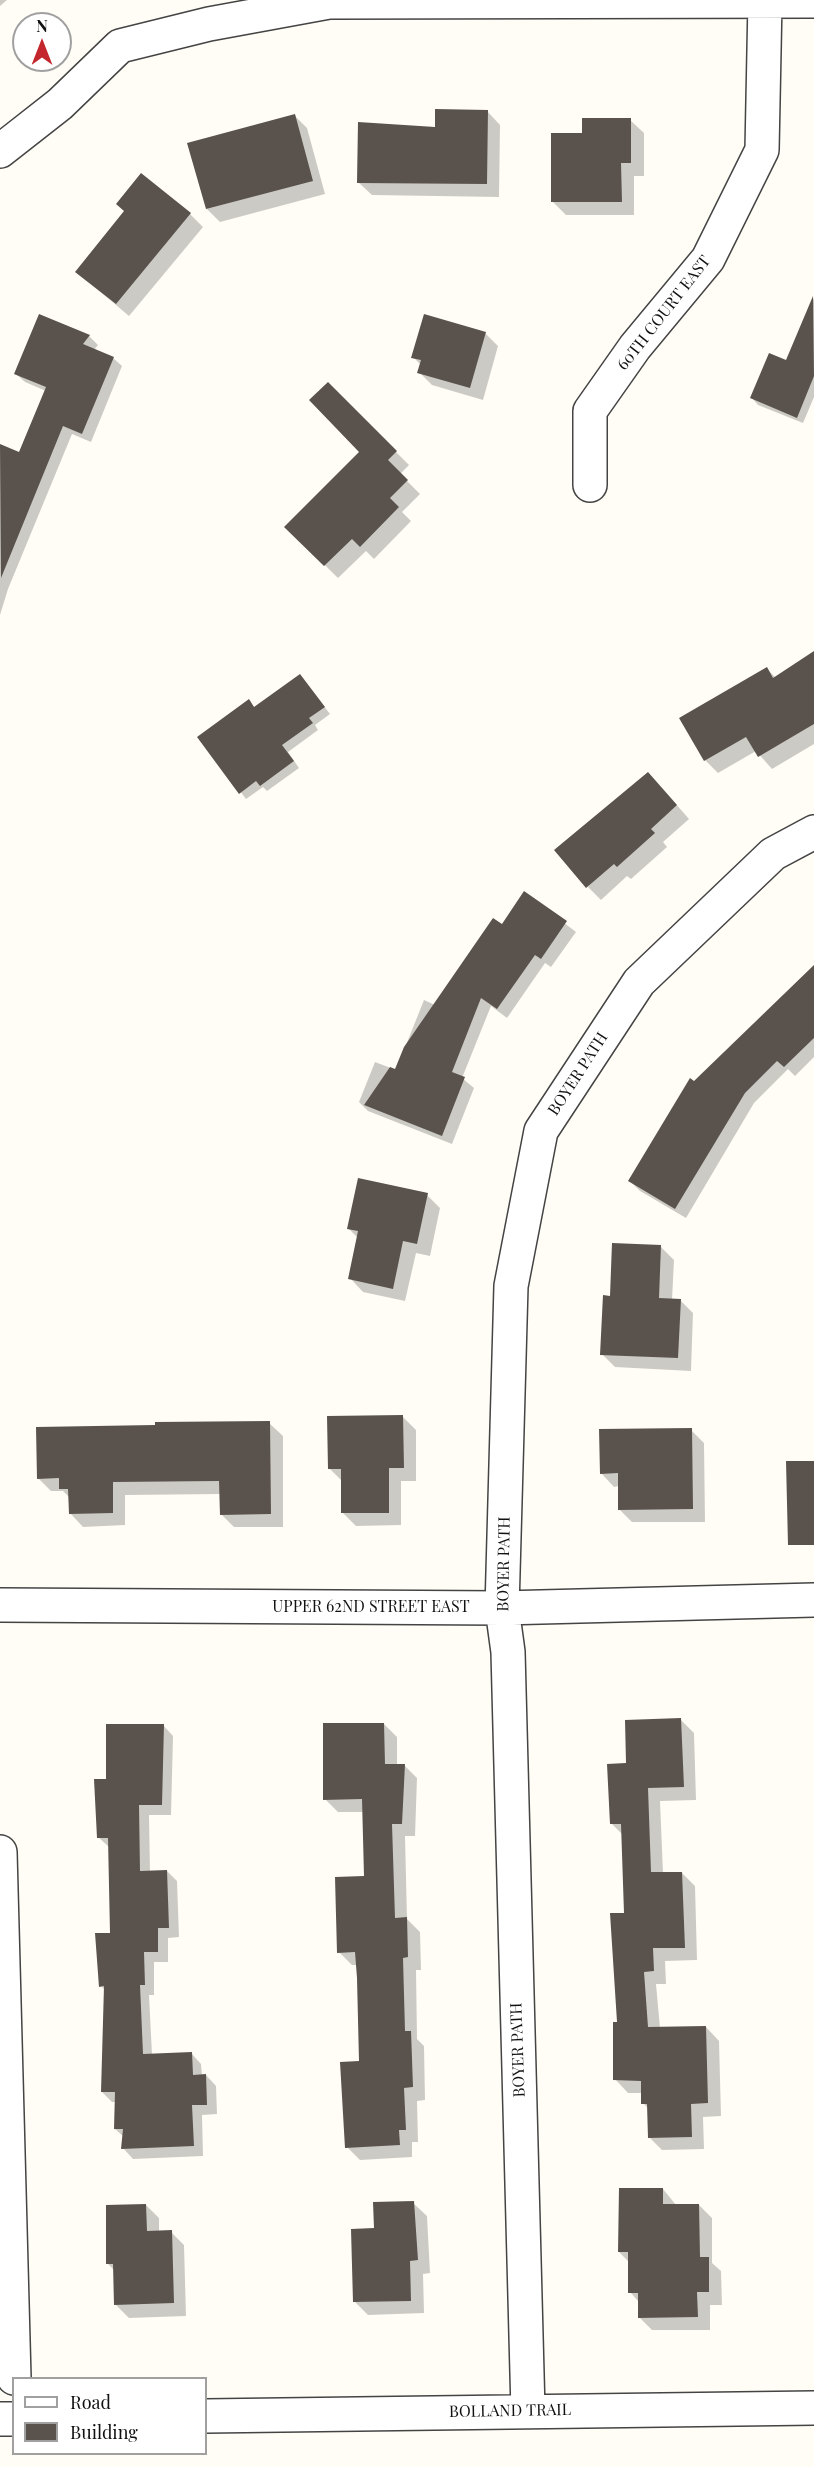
<!DOCTYPE html>
<html>
<head>
<meta charset="utf-8">
<style>
  body { margin:0 }
  #map { position:relative; width:814px; height:2467px; overflow:hidden; background:#fffdf5; font-family:"Playfair Display",serif }
  canvas { display:block }
  .legend { position:absolute; left:12px; top:2377px; width:195px; height:78px; box-sizing:border-box; background:#fff; border:2px solid #a0a0a0; margin:0; padding:8px 10px; list-style:none; font-size:18px; color:#111 }
  .legend li { display:flex; align-items:center; gap:12px; height:30px }
  .legend b { width:30px; border:2px solid #a0a0a0 }
  .north { position:absolute; left:12px; top:12px; width:60px; height:60px; box-sizing:border-box; background:#fff; border:2px solid #a0a0a0; border-radius:50%; rotate:0deg; font-size:16px; font-weight:700; line-height:24px; text-align:center; color:#111 }
  .north::after { content:''; display:block; margin:auto; width:21px; height:27px; background:#c4262e; clip-path:polygon(50% 0,100% 100%,50% 72%,0 100%) }
</style>
</head>
<body>
<div id="map">
<canvas width="814" height="2467"></canvas>
<ul class="legend">
<li><b style="height:8px;background:#fff"></b>Road</li>
<li><b style="height:16px;background:#5a524d"></b>Building</li>
</ul>
<div class="north">N</div>
</div>
<script>
const ctx = document.querySelector('canvas').getContext('2d');
ctx.lineJoin = 'round';
function paint(path, color) { ctx.fillStyle = color; ctx.fill(path, 'evenodd'); }
function trace(path, color, width, dash) { ctx.strokeStyle = color; ctx.lineWidth = width; ctx.lineCap = dash ? 'butt' : 'round'; ctx.setLineDash(dash || []); ctx.stroke(path); }
function write(font, color, halo, rows, align = 'center') {
  ctx.font = font + ' "Playfair Display",serif'; ctx.lineWidth = 6; ctx.setLineDash([]); ctx.textBaseline = 'middle'; ctx.strokeStyle = halo; ctx.fillStyle = color; for (const [text, x, y, turn = 0] of rows) {
    ctx.save(); ctx.translate(x, y); ctx.rotate((+turn || 0) * Math.PI / 180); ctx.textAlign = isNaN(turn) ? turn : align; if (halo) ctx.strokeText(text, 0, 0); ctx.fillText(text, 0, 0); ctx.restore();
  }
}
paint(new Path2D(`
  M 0,0 L 7,0 L 0,6 Z
  M 487,111 L 500,125 L 499,197 L 372,195 L 358,182 L 437,129 Z
  M 294,115 L 307,128 L 325,194 L 220,222 L 207,209 Z
  M 630,120 L 644,133 L 644,176 L 634,176 L 634,215 L 566,215 L 553,202 L 584,135 Z
  M 126,212 L 190,214 L 203,227 L 129,316 L 77,272 Z
  M 814,298 L 814,397 L 803,423 L 758,405 L 752,398 L 787,362 Z
  M 40,316 L 89,336 L 98,345 L 94,350 L 113,358 L 122,366 L 91,442 L 72,434 L 8,589 L 0,615 L 0,446 L 20,454 L 46,391 L 25,382 L 16,374 Z
  M 485,333 L 498,346 L 483,400 L 432,385 L 419,372 L 421,365 L 413,357 Z
  M 328,384 L 409,465 L 400,474 L 420,494 L 402,512 L 411,521 L 374,559 L 366,551 L 338,578 L 286,527 L 361,452 Z
  M 814,653 L 814,744 L 772,769 L 756,751 L 718,773 L 705,760 L 767,669 L 776,678 Z
  M 300,675 L 330,714 L 315,725 L 318,730 L 288,752 L 299,768 L 267,791 L 263,787 L 246,799 L 199,737 L 248,701 L 255,708 Z
  M 661,787 L 689,819 L 663,842 L 667,847 L 631,879 L 627,876 L 601,900 L 588,887 Z
  M 525,893 L 576,932 L 551,967 L 545,963 L 507,1018 L 491,1006 L 462,1078 L 474,1088 L 452,1144 L 368,1111 L 359,1102 L 375,1062 L 396,1070 L 424,1000 L 435,1005 L 502,926 Z
  M 814,966 L 814,1057 L 795,1076 L 788,1069 L 754,1103 L 686,1218 L 640,1191 L 630,1181 L 695,1083 Z
  M 427,1195 L 440,1208 L 430,1256 L 416,1253 L 405,1301 L 363,1292 L 350,1278 L 358,1238 L 349,1229 Z
  M 661,1247 L 674,1260 L 672,1300 L 680,1300 L 693,1313 L 691,1371 L 615,1367 L 602,1354 L 611,1297 Z
  M 402,1416 L 416,1430 L 416,1481 L 401,1481 L 401,1525 L 356,1526 L 343,1513 L 343,1482 L 329,1468 Z
  M 269,1423 L 283,1436 L 283,1527 L 234,1527 L 221,1514 L 221,1494 L 125,1495 L 125,1525 L 83,1527 L 70,1513 L 70,1498 L 63,1491 L 51,1491 L 38,1478 Z
  M 691,1430 L 704,1443 L 705,1522 L 632,1522 L 619,1509 L 619,1486 L 614,1487 L 601,1473 Z
  M 681,1720 L 694,1733 L 696,1800 L 660,1801 L 663,1873 L 682,1873 L 695,1886 L 697,1960 L 665,1961 L 666,1984 L 656,1984 L 660,2028 L 706,2027 L 719,2041 L 721,2116 L 703,2117 L 704,2149 L 662,2150 L 649,2137 L 649,2109 L 643,2103 L 642,2093 L 628,2093 L 615,2079 L 626,1914 L 623,1835 L 611,1823 L 628,1765 Z
  M 384,1724 L 397,1737 L 397,1765 L 404,1765 L 417,1778 L 415,1836 L 405,1836 L 407,1919 L 420,1932 L 421,1970 L 416,1970 L 417,2039 L 424,2046 L 425,2100 L 417,2101 L 418,2142 L 412,2142 L 412,2157 L 360,2160 L 347,2147 L 361,2062 L 358,1965 L 352,1965 L 339,1952 L 365,1878 L 364,1812 L 338,1812 L 325,1799 Z
  M 163,1725 L 173,1736 L 171,1815 L 149,1815 L 150,1872 L 167,1871 L 177,1881 L 179,1937 L 168,1938 L 168,1962 L 154,1962 L 154,1995 L 149,1995 L 152,2055 L 191,2053 L 201,2064 L 202,2076 L 206,2075 L 216,2086 L 217,2114 L 202,2115 L 203,2156 L 133,2159 L 123,2148 L 124,2137 L 115,2129 L 116,2102 L 112,2102 L 102,2092 L 105,1990 L 101,1986 L 111,1934 L 109,1847 L 98,1837 L 107,1780 Z
  M 663,2189 L 676,2205 L 699,2205 L 712,2218 L 712,2263 L 721,2271 L 722,2305 L 710,2305 L 710,2330 L 652,2330 L 639,2317 L 639,2302 L 630,2292 L 629,2262 L 619,2252 Z
  M 413,2203 L 427,2216 L 430,2273 L 423,2274 L 424,2313 L 368,2315 L 355,2302 Z
  M 146,2205 L 159,2218 L 159,2232 L 171,2232 L 184,2245 L 186,2316 L 129,2318 L 116,2305 L 115,2271 L 107,2263 Z`), '#0003');
paint(new Path2D(`
  M 435,109 L 488,110 L 487,184 L 357,183 L 358,122 L 435,127 Z
  M 295,114 L 313,181 L 206,209 L 187,143 Z
  M 582,118 L 631,118 L 631,163 L 621,163 L 622,202 L 551,202 L 551,133 L 582,133 Z
  M 141,173 L 191,213 L 116,304 L 75,272 L 124,211 L 116,204 Z
  M 813,296 L 814,376 L 797,418 L 750,398 L 769,353 L 786,360 Z
  M 39,314 L 90,335 L 83,344 L 114,357 L 82,434 L 63,426 L 1,578 L 0,444 L 19,452 L 46,387 L 14,374 Z
  M 424,314 L 486,332 L 470,388 L 417,373 L 421,360 L 411,358 Z
  M 328,382 L 397,451 L 388,460 L 408,480 L 390,498 L 399,507 L 360,547 L 352,539 L 324,566 L 284,527 L 359,452 L 309,400 Z
  M 814,651 L 814,724 L 758,757 L 746,737 L 704,761 L 679,718 L 767,667 L 773,678 Z
  M 300,674 L 325,707 L 309,718 L 313,723 L 282,745 L 294,761 L 260,786 L 256,781 L 239,794 L 197,737 L 249,699 L 254,707 Z
  M 648,772 L 677,805 L 651,829 L 655,833 L 617,867 L 614,864 L 586,888 L 554,850 Z
  M 524,891 L 567,921 L 541,959 L 535,955 L 497,1009 L 481,998 L 452,1072 L 465,1077 L 442,1136 L 364,1105 L 390,1067 L 395,1069 L 404,1047 L 493,918 L 502,924 Z
  M 814,965 L 814,1038 L 784,1067 L 777,1061 L 745,1093 L 675,1209 L 628,1181 L 690,1078 L 694,1081 Z
  M 358,1178 L 428,1193 L 417,1244 L 403,1241 L 393,1289 L 348,1279 L 358,1231 L 347,1229 Z
  M 612,1243 L 661,1245 L 659,1298 L 681,1299 L 678,1358 L 600,1355 L 603,1295 L 610,1296 Z
  M 403,1415 L 404,1468 L 389,1468 L 389,1513 L 341,1513 L 341,1469 L 328,1469 L 327,1416 Z
  M 270,1421 L 271,1514 L 220,1515 L 219,1481 L 113,1482 L 113,1513 L 69,1514 L 68,1489 L 59,1489 L 59,1478 L 37,1479 L 36,1427 L 155,1425 L 155,1422 Z
  M 692,1428 L 693,1509 L 618,1510 L 618,1473 L 600,1474 L 599,1429 Z
  M 786,1461 L 814,1461 L 814,1545 L 788,1545 Z
  M 681,1718 L 684,1787 L 648,1788 L 651,1872 L 682,1872 L 685,1948 L 653,1948 L 654,1971 L 644,1972 L 648,2027 L 706,2026 L 708,2103 L 691,2104 L 692,2137 L 648,2138 L 647,2104 L 641,2104 L 641,2081 L 613,2080 L 613,2022 L 617,2022 L 610,1913 L 624,1913 L 621,1824 L 610,1824 L 607,1764 L 626,1763 L 625,1720 Z
  M 323,1723 L 384,1723 L 385,1764 L 405,1764 L 402,1824 L 392,1824 L 395,1918 L 407,1917 L 408,1957 L 403,1958 L 405,2031 L 411,2031 L 413,2087 L 404,2088 L 406,2130 L 399,2130 L 400,2145 L 345,2148 L 340,2062 L 359,2061 L 357,1978 L 355,1952 L 337,1953 L 335,1877 L 364,1876 L 362,1799 L 323,1800 Z
  M 106,1724 L 164,1724 L 162,1805 L 139,1805 L 140,1871 L 167,1870 L 169,1928 L 158,1928 L 158,1952 L 144,1952 L 145,1985 L 140,1985 L 143,2054 L 192,2052 L 193,2075 L 206,2074 L 207,2105 L 192,2105 L 194,2146 L 121,2149 L 123,2129 L 114,2129 L 115,2092 L 101,2092 L 104,1986 L 99,1987 L 95,1933 L 110,1933 L 108,1838 L 97,1838 L 94,1779 L 106,1779 Z
  M 619,2188 L 663,2188 L 663,2204 L 699,2204 L 700,2257 L 709,2257 L 709,2292 L 697,2292 L 698,2317 L 638,2318 L 638,2293 L 628,2293 L 628,2252 L 618,2252 Z
  M 414,2201 L 418,2260 L 410,2261 L 411,2301 L 353,2302 L 351,2229 L 374,2228 L 373,2202 Z
  M 146,2204 L 147,2231 L 172,2230 L 174,2303 L 114,2305 L 113,2264 L 106,2264 L 106,2205 Z`), '#5a524d');
const minor = new Path2D(`
  M 0,151 L 60,104 L 120,46 L 209,24 L 329,2 L 814,1
  M 590,485 L 590,411 L 635,347 L 708,259 L 762,150 L 765,1
  M 0,1605 L 502,1608 L 814,1600
  M 0,1852 L 14,2378
  M 528,2411 L 508,1652 L 502,1608 L 511,1286 L 541,1131 L 639,982 L 773,854 L 814,832
  M 206,2416 L 814,2408
  M 0,2419 L 14,2419`);
trace(minor, '#444', 36);
trace(minor, '#fff', 33);
write('16px', '#111', '#fff', [
  ["60TH COURT EAST",664,313,-52],
  ["BOYER PATH",578,1074,-57],
  ["BOYER PATH",504,1564,-89],
  ["UPPER 62ND STREET EAST",371,1607],
  ["BOYER PATH",518,2050,-92],
  ["BOLLAND TRAIL",510,2411,-1]
]);
</script>
</body>
</html>
